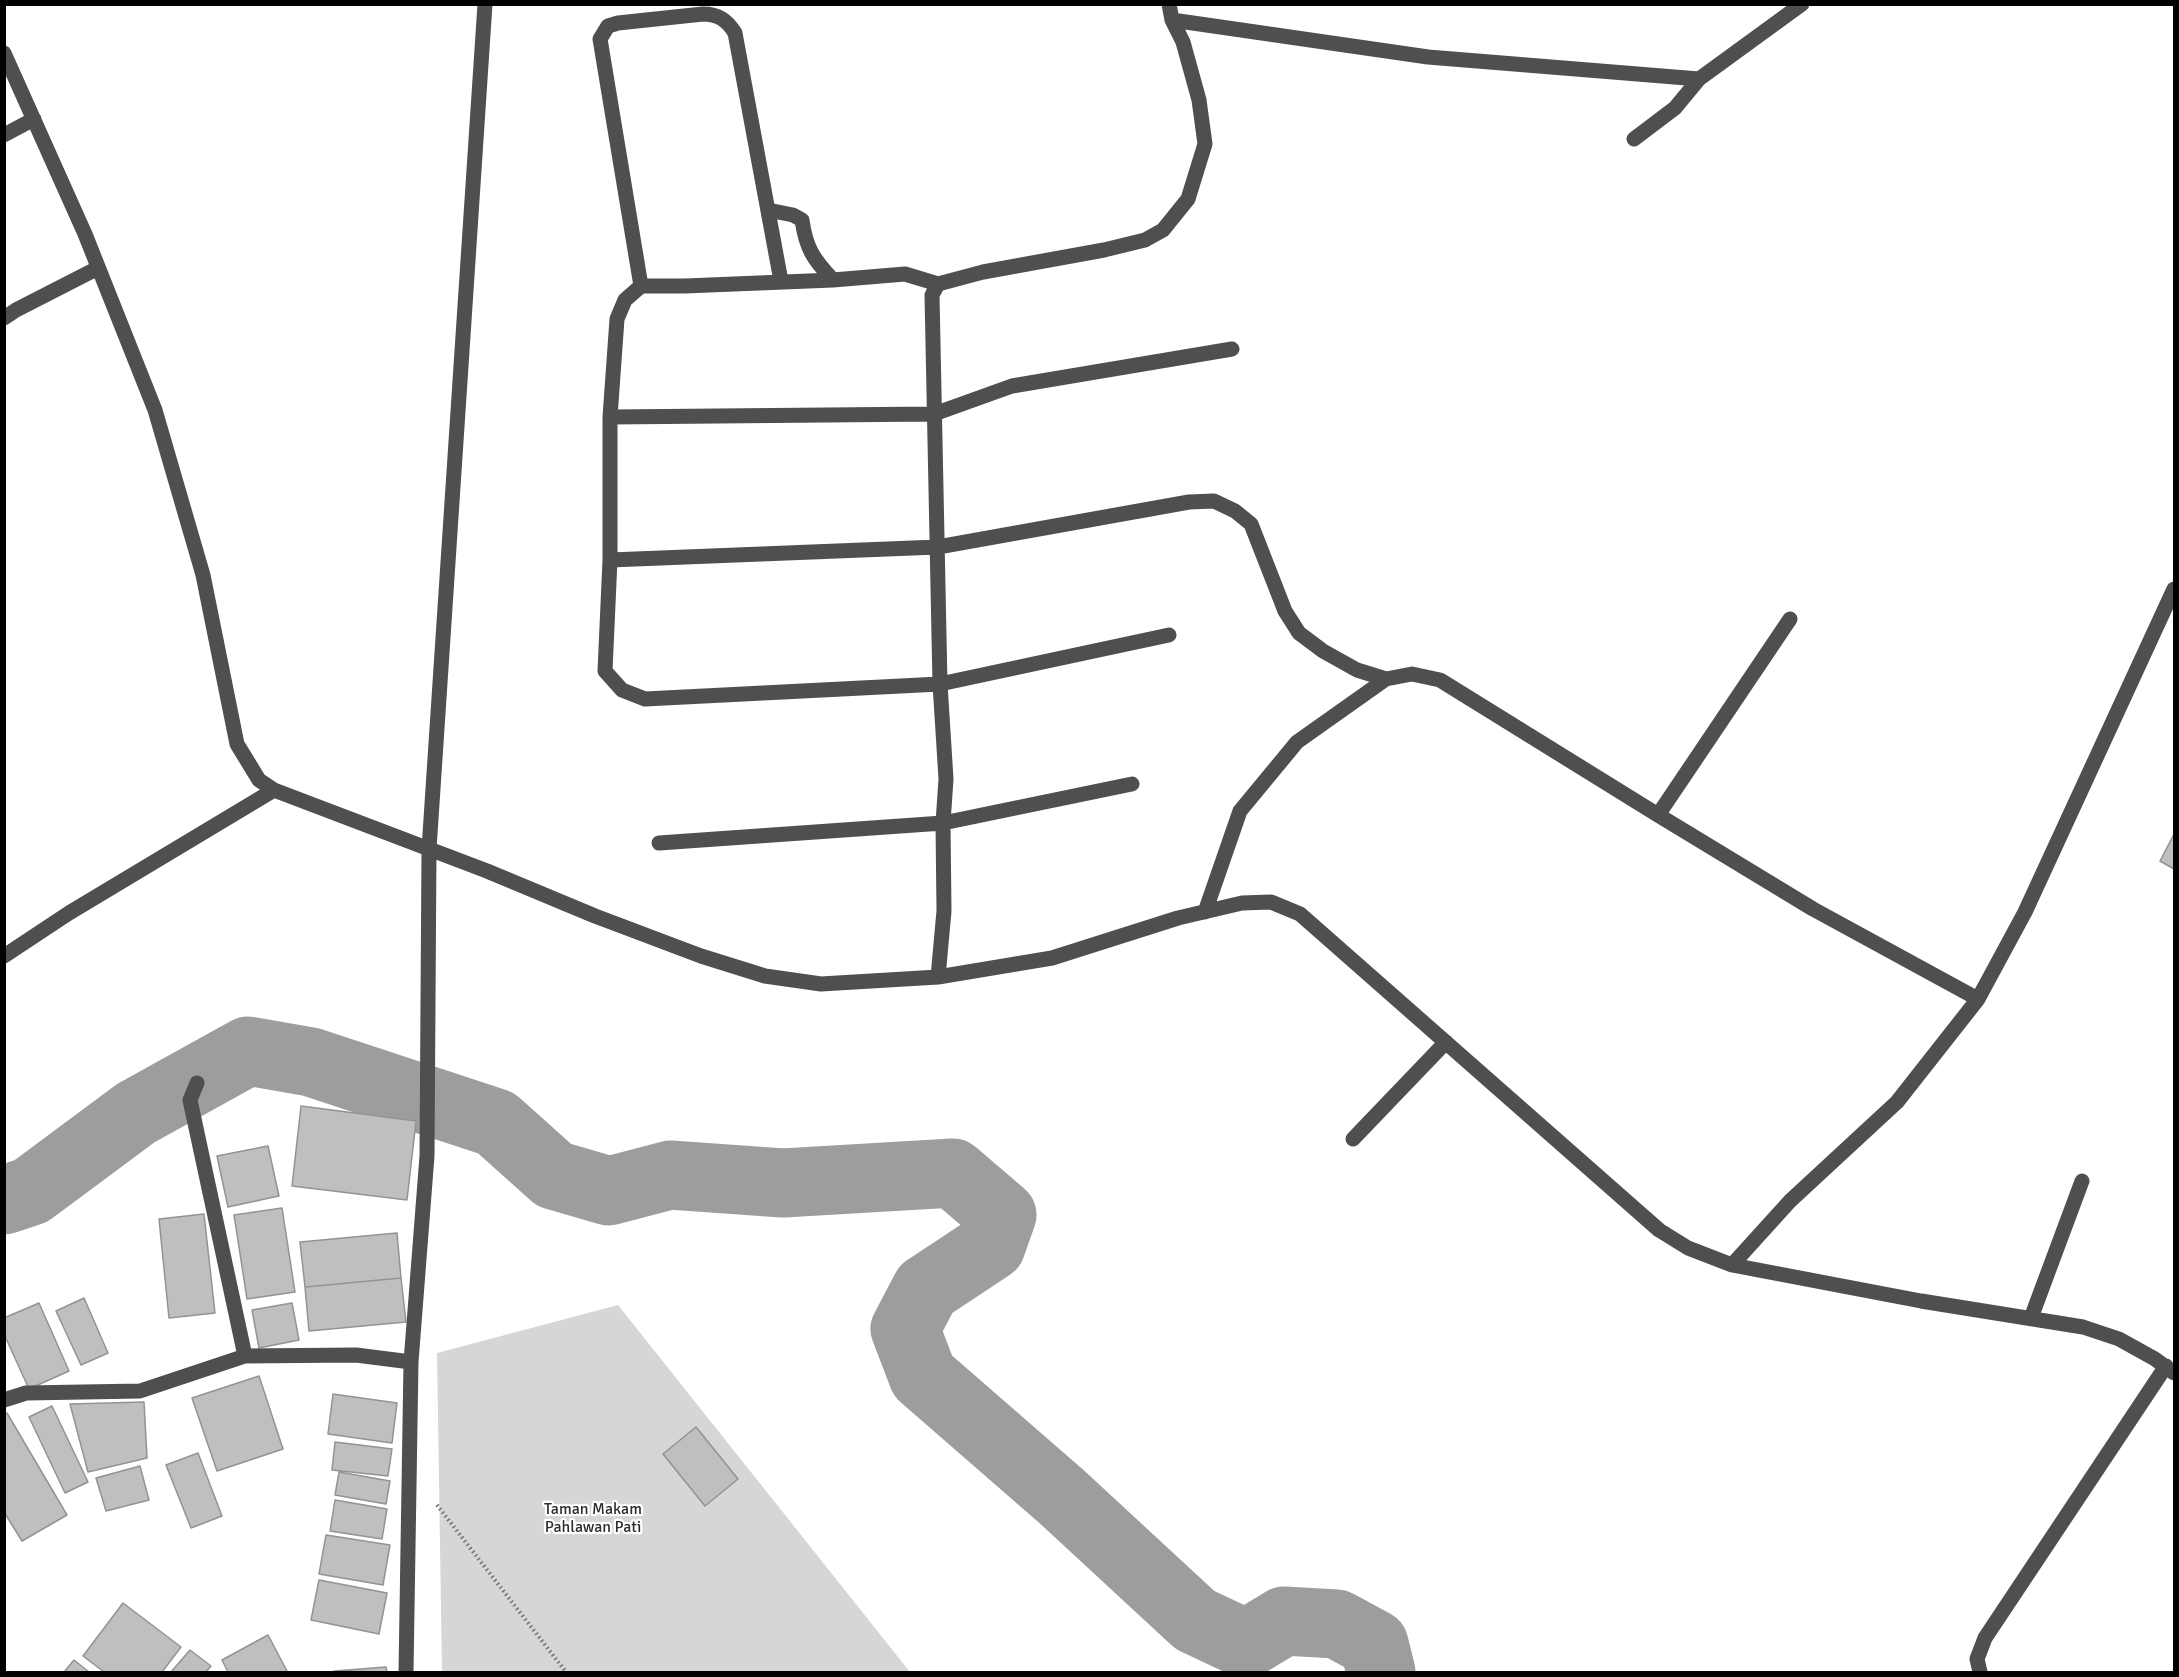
<!DOCTYPE html>
<html>
<head>
<meta charset="utf-8">
<style>
  body { margin:0 }
  #map { position:relative; width:2179px; height:1677px; overflow:hidden; background:#fff; font-family:Signika,sans-serif }
  canvas { display:block }
  .frame { position:absolute; inset:0; border:6px solid #000; pointer-events:none }
</style>
</head>
<body>
<div id="map">
<canvas width="2179" height="1677"></canvas>
<div class="frame"></div>
</div>
<script>
const ctx = document.querySelector('canvas').getContext('2d');
ctx.lineJoin = 'round';
function paint(path, color) { ctx.fillStyle = color; ctx.fill(path, 'evenodd'); }
function trace(path, color, width, dash) { ctx.strokeStyle = color; ctx.lineWidth = width; ctx.lineCap = dash ? 'butt' : 'round'; ctx.setLineDash(dash || []); ctx.stroke(path); }
function write(font, color, halo, rows, align = 'center') {
  ctx.font = font + ' Signika,sans-serif'; ctx.lineWidth = 4.5; ctx.setLineDash([]); ctx.textBaseline = 'middle'; ctx.strokeStyle = halo; ctx.fillStyle = color; for (const [text, x, y, turn = 0] of rows) {
    ctx.save(); ctx.translate(x, y); ctx.rotate((+turn || 0) * Math.PI / 180); ctx.textAlign = isNaN(turn) ? turn : align; if (halo) ctx.strokeText(text, 0, 0); ctx.fillText(text, 0, 0); ctx.restore();
  }
}
paint(new Path2D(`
  M 618,1305 L 910,1672 L 442,1672 L 437,1353 Z`), '#d6d6d6');
trace(new Path2D(`
  M 4,1200 L 31,1191 L 136,1113 L 248,1051 L 311,1062 L 496,1123 L 554,1175 L 609,1191 L 670,1175 L 783,1183 L 953,1173 L 1002,1215 L 991,1246 L 926,1289 L 905,1329 L 923,1376 L 1062,1497 L 1195,1620 L 1246,1644 L 1284,1621 L 1337,1624 L 1374,1644 L 1381,1672`), '#9d9d9d', 69);
const building = new Path2D(`
  M 2174,834 L 2174,869 L 2160,861 Z
  M 301,1106 L 416,1121 L 407,1200 L 292,1186 Z
  M 268,1146 L 279,1196 L 228,1207 L 217,1156 Z
  M 282,1208 L 295,1292 L 247,1299 L 234,1215 Z
  M 204,1214 L 215,1313 L 169,1318 L 159,1219 Z
  M 397,1233 L 401,1278 L 305,1287 L 300,1242 Z
  M 401,1278 L 406,1322 L 309,1331 L 305,1287 Z
  M 84,1298 L 108,1353 L 81,1365 L 56,1311 Z
  M 39,1303 L 69,1371 L 29,1389 L 4,1334 L 4,1318 Z
  M 292,1303 L 299,1340 L 259,1348 L 252,1310 Z
  M 259,1376 L 283,1449 L 217,1471 L 192,1398 Z
  M 333,1394 L 397,1403 L 392,1443 L 328,1434 Z
  M 144,1402 L 147,1458 L 88,1472 L 70,1404 Z
  M 52,1406 L 88,1482 L 65,1493 L 29,1417 Z
  M 7,1413 L 67,1515 L 22,1541 L 4,1512 L 4,1415 Z
  M 696,1427 L 738,1479 L 705,1506 L 663,1454 Z
  M 335,1442 L 392,1449 L 388,1476 L 332,1470 Z
  M 198,1453 L 222,1516 L 191,1528 L 166,1465 Z
  M 140,1466 L 149,1500 L 106,1511 L 96,1478 Z
  M 339,1472 L 390,1481 L 386,1504 L 335,1495 Z
  M 335,1500 L 387,1509 L 382,1539 L 330,1531 Z
  M 326,1535 L 390,1545 L 383,1585 L 319,1574 Z
  M 319,1580 L 387,1593 L 379,1634 L 311,1620 Z
  M 123,1603 L 181,1647 L 162,1672 L 104,1672 L 83,1656 Z
  M 268,1635 L 287,1671 L 283,1672 L 228,1672 L 222,1660 Z
  M 190,1650 L 211,1666 L 206,1672 L 171,1672 Z
  M 74,1660 L 89,1672 L 64,1672 Z
  M 386,1667 L 387,1672 L 334,1671 Z`);
paint(building, '#bfbfbf');
trace(building, '#939393', 1.5);
trace(new Path2D(`
  M 437,1505 L 566,1672`), '#717171', 4, [1.5, 3]);
trace(new Path2D(`
  M 1172,20 L 1428,57 L 1699,79
  M 4,53 L 85,234 L 155,410 L 203,575 L 237,744 L 259,780 L 274,790 L 487,871 L 595,916 L 701,956 L 765,976 L 821,984 L 938,977 L 1052,958 L 1178,918 L 1242,903 L 1271,902 L 1300,914 L 1659,1230 L 1688,1248 L 1732,1265 L 1921,1301 L 2083,1327 L 2119,1339 L 2155,1359 L 2174,1373
  M 4,135 L 34,119
  M 1634,139 L 1675,108 L 1699,79 L 1802,4
  M 768,210 L 793,215 L 802,220 C 806,248 813,259 833,280
  M 938,284 L 905,274 L 833,280 L 685,286 L 641,286 L 625,300 L 617,319 L 610,417 L 610,560 L 605,671 L 622,690 L 645,699 L 940,684 L 1169,635
  M 641,286 L 600,39 L 608,26 L 618,23 L 703,14 C 718,14 727,20 735,33 L 781,281
  M 4,318 L 16,310 L 98,268
  M 610,417 L 934,414 L 1012,386 L 1232,349
  M 610,560 L 938,547 L 1189,502 L 1214,501 L 1235,511 L 1251,524 L 1285,611 L 1299,633 L 1323,651 L 1357,670 L 1386,679
  M 1658,815 L 1790,619
  M 659,843 L 943,823 L 1132,784
  M 1205,912 L 1240,811 L 1297,742 L 1386,679 L 1412,674 L 1440,680 L 1658,815 L 1813,909 L 1978,999
  M 4,956 L 69,913 L 274,790
  M 938,977 L 944,911 L 943,823 L 946,779 L 940,684 L 932,295 L 938,284 L 983,272 L 1104,250 L 1145,240 L 1163,230 L 1188,199 L 1205,144 L 1199,100 L 1183,42 L 1172,20 L 1169,4
  M 197,1083 L 190,1100 L 245,1356
  M 1353,1139 L 1446,1042
  M 1732,1265 L 1790,1201 L 1897,1102 L 1978,999 L 2025,912 L 2174,589
  M 2031,1318 L 2082,1181
  M 4,1400 L 26,1393 L 140,1391 L 245,1356 L 356,1355 L 411,1362
  M 406,1672 L 411,1362 L 427,1156 L 429,849 L 485,4
  M 1980,1672 L 1977,1659 L 1985,1638 L 2166,1366`), '#4f4f4f', 15);
write('16px', '#2d2d2d', '#fff', [
  ["Taman Makam",593,1510],
  ["Pahlawan Pati",593,1528]
]);
</script>
</body>
</html>
